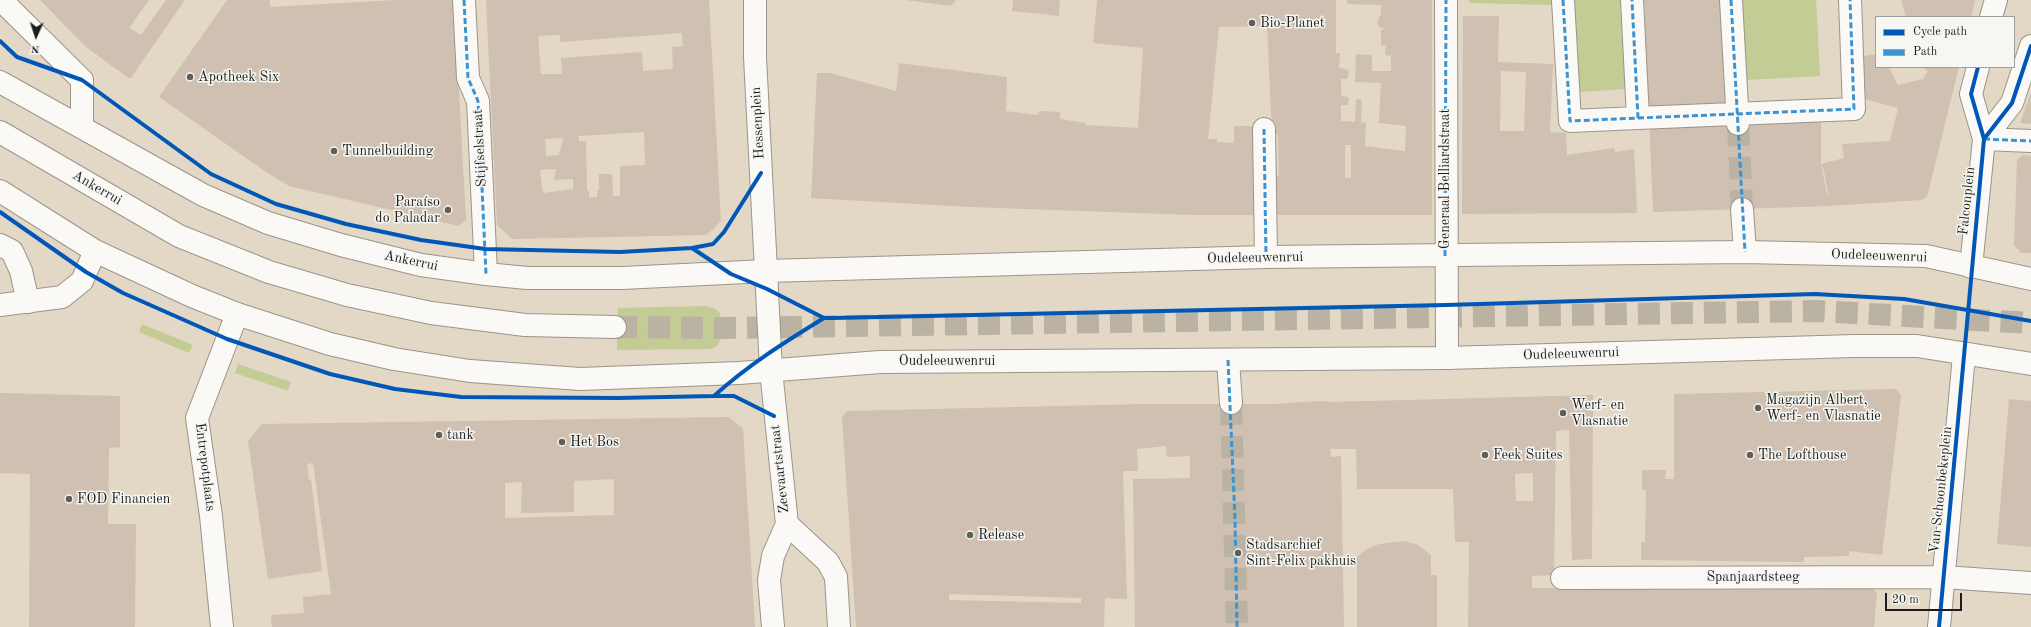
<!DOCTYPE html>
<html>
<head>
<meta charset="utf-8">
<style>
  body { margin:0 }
  #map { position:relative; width:2031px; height:627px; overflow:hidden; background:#e2d8c5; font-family:"Old Standard TT",serif }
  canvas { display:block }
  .legend { position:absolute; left:1875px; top:16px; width:140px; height:52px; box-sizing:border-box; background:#f6f6f2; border:1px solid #9f9f9c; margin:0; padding:5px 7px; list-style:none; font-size:12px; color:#1c1c1c }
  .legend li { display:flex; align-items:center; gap:8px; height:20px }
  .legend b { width:20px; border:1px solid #9f9f9c }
  .north { position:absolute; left:16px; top:16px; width:40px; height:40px; -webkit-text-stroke:3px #f6f6f2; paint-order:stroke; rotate:183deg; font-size:11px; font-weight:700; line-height:16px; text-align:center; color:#1c1c1c }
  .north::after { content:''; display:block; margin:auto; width:14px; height:18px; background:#1c1c1c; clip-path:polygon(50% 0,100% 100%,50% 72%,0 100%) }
  .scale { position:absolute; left:1885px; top:593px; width:77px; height:18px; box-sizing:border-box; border:2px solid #1c1c1c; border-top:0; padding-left:5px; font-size:12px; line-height:14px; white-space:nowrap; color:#1c1c1c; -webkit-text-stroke:3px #f6f6f2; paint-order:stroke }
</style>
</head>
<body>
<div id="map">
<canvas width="2031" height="627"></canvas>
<ul class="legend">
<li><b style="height:5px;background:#0057b8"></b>Cycle path</li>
<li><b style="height:5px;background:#3a94d4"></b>Path</li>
</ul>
<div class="north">N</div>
<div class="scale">20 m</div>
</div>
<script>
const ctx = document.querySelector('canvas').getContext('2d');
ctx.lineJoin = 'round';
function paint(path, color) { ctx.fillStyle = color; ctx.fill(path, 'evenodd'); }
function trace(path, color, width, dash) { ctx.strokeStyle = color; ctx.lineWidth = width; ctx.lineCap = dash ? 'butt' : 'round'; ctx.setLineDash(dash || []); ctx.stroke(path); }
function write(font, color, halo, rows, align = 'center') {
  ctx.font = font + ' "Old Standard TT",serif'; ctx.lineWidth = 3; ctx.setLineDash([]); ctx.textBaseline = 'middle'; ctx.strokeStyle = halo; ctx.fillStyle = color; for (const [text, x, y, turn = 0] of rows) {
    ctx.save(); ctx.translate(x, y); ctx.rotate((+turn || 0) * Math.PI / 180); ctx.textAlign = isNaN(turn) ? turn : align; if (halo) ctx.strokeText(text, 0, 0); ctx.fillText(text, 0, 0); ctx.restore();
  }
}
paint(new Path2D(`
  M 1469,0 L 1553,0 L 1554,5 L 1469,3 Z
  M 1574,0 L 1620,0 L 1625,89 L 1580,92 Z
  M 1742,0 L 1816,0 L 1820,76 L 1746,80 Z
  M 706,306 L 715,309 L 720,313 C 720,325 725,344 712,349 L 617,350 L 618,308 Z
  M 142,324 L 193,345 L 189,353 L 139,332 Z
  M 238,364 L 291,382 L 288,391 L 235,373 Z`), '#c2cc94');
paint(new Path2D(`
  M 40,0 L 149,0 L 129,28 L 141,35 L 166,0 L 185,0 L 130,79 L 86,47 Z
  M 227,0 L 270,0 L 270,7 L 395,0 L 454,0 L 466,220 L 459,226 L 289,186 L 266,172 L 159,97 Z
  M 486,0 L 709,0 L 721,221 L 707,235 L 512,239 L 497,225 ZM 682,33 L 683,46 L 672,47 L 673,69 L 643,71 L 642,52 L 561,58 L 562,74 L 541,74 L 538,36 L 560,35 L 560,42 ZM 644,132 L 645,165 L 620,166 L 620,196 L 613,196 L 612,174 L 599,174 L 599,189 L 597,191 L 597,197 L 589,197 L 589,192 L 587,189 L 586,141 L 579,141 L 579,136 ZM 563,138 L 559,155 L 546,156 L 545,139 ZM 556,169 L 554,180 L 573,179 L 573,189 L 543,193 L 540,170 Z
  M 905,0 L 956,0 L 951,6 Z
  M 1013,0 L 1060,0 L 1059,16 L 1012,11 Z
  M 1097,0 L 1336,0 L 1336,53 L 1340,53 L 1339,68 L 1346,69 L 1349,71 L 1347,79 L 1341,79 L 1341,95 L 1349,98 L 1348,105 L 1341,105 L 1341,121 L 1355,122 L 1356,99 L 1362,100 L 1361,122 L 1366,123 L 1365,146 L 1405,151 L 1406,126 L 1379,123 L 1381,83 L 1355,82 L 1356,54 L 1372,55 L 1372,71 L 1391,71 L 1391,56 L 1385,55 L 1386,45 L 1381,45 L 1381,30 L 1386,29 L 1379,27 L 1377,22 L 1381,14 L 1381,5 L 1347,4 L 1347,0 L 1432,0 L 1432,215 L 1193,215 L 970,207 L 811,198 L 817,73 L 830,73 L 896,91 L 899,63 L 1007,77 L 1006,111 L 1038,115 L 1039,111 L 1060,112 L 1060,119 L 1085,123 L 1085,125 L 1138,128 L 1143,48 L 1093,43 ZM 1267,26 L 1272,134 L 1278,134 L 1279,176 L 1258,175 L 1256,126 L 1234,126 L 1234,143 L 1217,142 L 1217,139 L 1208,139 L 1219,27 ZM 1345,145 L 1351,145 L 1351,178 L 1345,178 Z
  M 1644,0 L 1721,0 L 1728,125 L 1821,121 L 1821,164 L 1844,158 L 1842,144 L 1890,141 L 1898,108 L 1864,99 L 1863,56 L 1876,54 L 1876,67 L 1889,67 L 1898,85 L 1923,79 L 1928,71 L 1922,67 L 1959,67 L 1927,197 L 1922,200 L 1829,206 L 1653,212 ZM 1821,164 L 1824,171 L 1828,194 L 1827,195 Z
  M 1901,0 L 1975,0 L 1971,17 L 1906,17 Z
  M 1463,16 L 1499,16 L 1498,62 L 1553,64 L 1550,132 L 1566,133 L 1567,155 L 1614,148 L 1615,152 L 1634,149 L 1637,213 L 1462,214 ZM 1501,71 L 1526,72 L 1524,131 L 1500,131 Z
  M 2031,93 L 2031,124 L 2020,123 Z
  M 2023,155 L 2031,156 L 2031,253 L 2021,253 L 2014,245 L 2017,160 Z
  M 1896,389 L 1901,395 L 1882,555 L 1849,551 L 1849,556 L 1804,557 L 1804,562 L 1641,560 L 1641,542 L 1645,542 L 1646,490 L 1642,490 L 1642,470 L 1666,470 L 1665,479 L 1674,479 L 1674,394 Z
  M 0,393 L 120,396 L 120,447 L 109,448 L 108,524 L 136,524 L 135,627 L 29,627 L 30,474 L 0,473 Z
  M 1593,395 L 1592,559 L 1572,560 L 1569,430 L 1556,431 L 1554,575 L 1532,576 L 1532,588 L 1697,590 L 1872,588 L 1877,593 L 1874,627 L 1468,627 L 1469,542 L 1455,542 L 1453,489 L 1357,489 L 1356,449 L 1330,449 L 1331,457 L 1341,456 L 1344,627 L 1135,627 L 1133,479 L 1190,478 L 1190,456 L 1167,457 L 1166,446 L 1137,449 L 1138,471 L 1123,471 L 1127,599 L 1105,598 L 1104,627 L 856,627 L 842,417 L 847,411 L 1143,404 L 1273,404 L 1319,401 L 1330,402 ZM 1533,473 L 1533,501 L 1516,501 L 1515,474 ZM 949,594 L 1081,598 L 1081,603 L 949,600 Z
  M 2009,399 L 2031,401 L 2031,547 L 1997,544 Z
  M 729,417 L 743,429 L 755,627 L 272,627 L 271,615 L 304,613 L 303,597 L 331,594 L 313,463 L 307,464 L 309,480 L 311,479 L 322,571 L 268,579 L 248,441 L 262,424 ZM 614,479 L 614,515 L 505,518 L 505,483 L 522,482 L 521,513 L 574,512 L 574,481 Z
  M 1404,541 L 1418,545 L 1431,555 L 1431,575 L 1437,575 L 1437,627 L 1357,627 L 1357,557 L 1367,549 L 1379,544 Z`), '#cfc0b2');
trace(new Path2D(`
  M 1738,124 L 1742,209
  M 1231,403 L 1237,627`), '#bab2a3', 22, [22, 11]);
trace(new Path2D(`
  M 615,327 L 724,328 L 1818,311 L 2031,323`), '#bab2a3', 22, [22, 11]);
const street = new Path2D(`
  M 1,0 L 82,80 L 82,127
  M 464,0 L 468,78 L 478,101 L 486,274
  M 755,0 L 755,57 L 766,271
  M 1446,0 L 1447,358
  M 1563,0 L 1570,121 L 1638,118 L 1632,0
  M 1731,0 L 1738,124
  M 1991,17 L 1996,0
  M 1638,118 L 1854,109 L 1850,0
  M 1264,129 L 1266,257
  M 1984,139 L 2012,103 L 2031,46
  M 1984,139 L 2031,141
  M 1742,209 L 1745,252
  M 0,245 L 12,251 L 21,271 L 28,302
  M 1971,267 L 1984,139 L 1971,94 L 1978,67
  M 1228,360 L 1231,403
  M 771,370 L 787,524 L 773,556 L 769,580 L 773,627
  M 787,524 L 828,562 L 836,577 L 839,627
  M 1562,578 L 1944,577 L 2031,583
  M 222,627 L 211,516 L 197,418 L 237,314
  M 1939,627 L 1964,355`);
const secondary = new Path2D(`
  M 0,82 L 203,195 L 268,223 L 341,245 L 421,265 L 486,274 L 527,278 L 622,278 L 766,271 L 1266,257 L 1745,252 L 1926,256 L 2031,279
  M 0,132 L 179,236 L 269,272 L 347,295 L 431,313 L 525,325 L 615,327
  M 0,191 L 95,251 L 192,296 L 237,314 L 330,344 L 394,359 L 470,371 L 580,379 L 739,373 L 880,362 L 1447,358 L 1855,346 L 1917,346 L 2031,364
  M 766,271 L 771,370
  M 0,305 L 62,297 L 82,281 L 95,251`);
trace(street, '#9a948a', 24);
trace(secondary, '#9a948a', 24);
trace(street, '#fbf9f6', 22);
trace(secondary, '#fbf9f6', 22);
trace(new Path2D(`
  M 464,0 L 468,78 L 478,101 L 486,274
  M 1563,0 L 1570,121 L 1638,118 L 1632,0
  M 1731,0 L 1745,252
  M 1638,118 L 1854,109 L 1850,0
  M 1264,129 L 1266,257
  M 1984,139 L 2031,141
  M 1445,256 L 1446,0
  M 1228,360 L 1235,519 L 1237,627`), '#3a94d4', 3, [6, 3]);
trace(new Path2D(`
  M 0,41 L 17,57 L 82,80 L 211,174 L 276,204 L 346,224 L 421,240 L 485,249 L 620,252 L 692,248 L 731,274 L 767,289 L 824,318
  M 1984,139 L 2012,103 L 2031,46
  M 0,212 L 86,272 L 123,293 L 227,339 L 330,374 L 395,389 L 461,397 L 618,398 L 714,396 C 748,365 785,342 824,318 L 832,318 L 1446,305 L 1815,294 L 1904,299 L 2031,321
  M 692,248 L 713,244 L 724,232 L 761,173
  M 714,396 L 734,396 L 774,416
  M 1939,627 L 1984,139 L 1971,94 L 1978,67`), '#0057b8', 4);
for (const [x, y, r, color] of [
  [1252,23,4,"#615e57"],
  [190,77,4,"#615e57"],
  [334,151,4,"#615e57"],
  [448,210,4,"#615e57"],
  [1758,408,4,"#615e57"],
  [1563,413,4,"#615e57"],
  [439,435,4,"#615e57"],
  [562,442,4,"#615e57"],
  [1485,455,4,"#615e57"],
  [1750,455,4,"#615e57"],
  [69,499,4,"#615e57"],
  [970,535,4,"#615e57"],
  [1238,553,4,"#615e57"]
]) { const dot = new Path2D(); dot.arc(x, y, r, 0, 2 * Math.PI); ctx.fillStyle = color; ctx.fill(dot); trace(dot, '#f6f6f2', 1.5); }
write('14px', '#1c1c1c', '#f6f6f2', [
  ["Bio-Planet",1260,23],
  ["Apotheek Six",198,77],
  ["Tunnelbuilding",342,151],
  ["Paraíso",440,202,"right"],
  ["do Paladar",440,218,"right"],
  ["Magazijn Albert,",1766,400],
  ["Werf- en Vlasnatie",1766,416],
  ["Werf- en",1571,405],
  ["Vlasnatie",1571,421],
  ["tank",447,435],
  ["Het Bos",570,442],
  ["Feek Suites",1493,455],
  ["The Lofthouse",1758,455],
  ["FOD Financien",77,499],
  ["Release",978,535],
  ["Stadsarchief",1246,545],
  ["Sint-Felix pakhuis",1246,561]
], 'left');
write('14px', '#1c1c1c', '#f6f6f2', [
  ["Hessenplein",758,123,-93],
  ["Stijfselstraat",480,148,-93],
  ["Generaal Belliardstraat",1445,179,-90],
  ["Ankerrui",97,188,30],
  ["Falconplein",1967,201,-84],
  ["Oudeleeuwenrui",1879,256,2],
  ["Oudeleeuwenrui",1255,258,-1],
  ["Ankerrui",411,261,12],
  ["Oudeleeuwenrui",1571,354,-2],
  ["Oudeleeuwenrui",947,361],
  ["Entrepotplaats",205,467,83],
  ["Zeevaartstraat",780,469,-96],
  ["Van Schoonbekeplein",1941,490,-84],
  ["Spanjaardsteeg",1753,577]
]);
</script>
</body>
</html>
